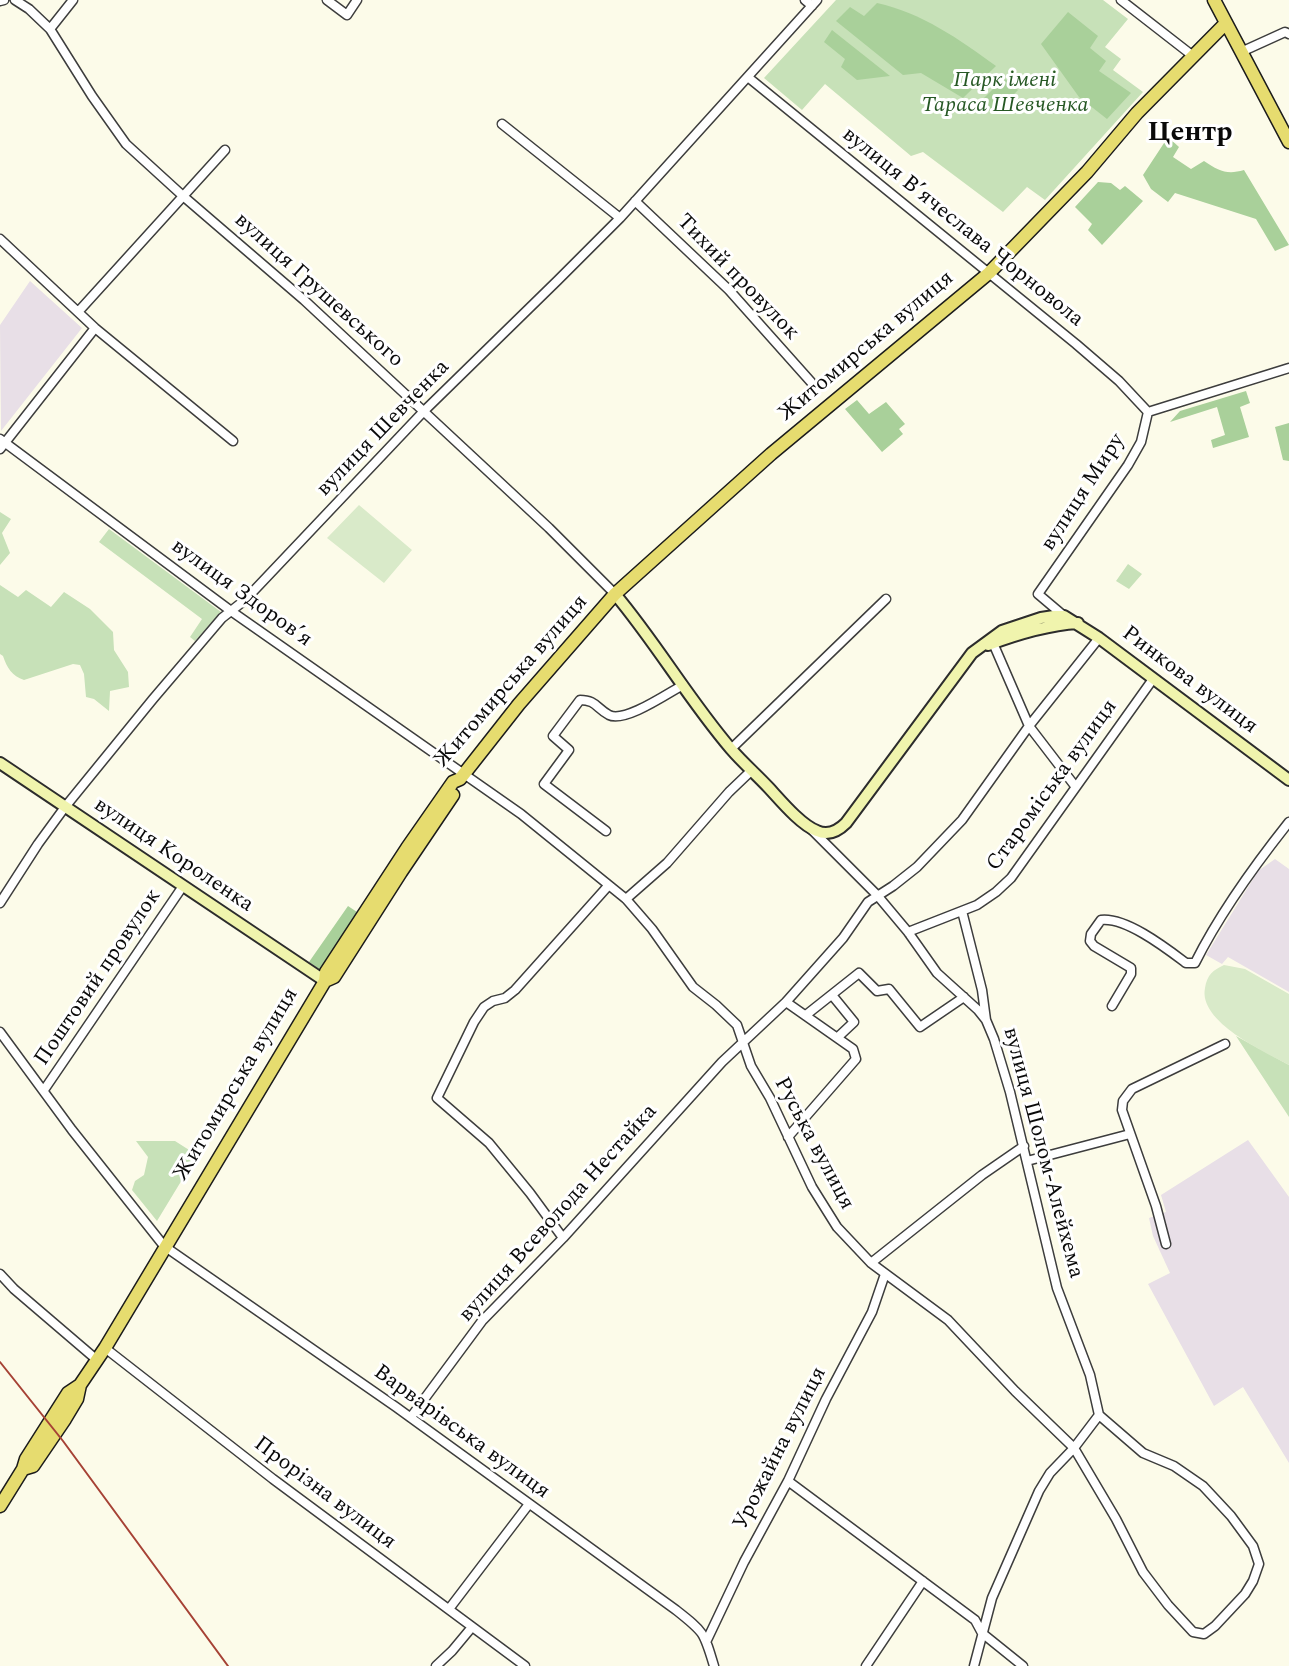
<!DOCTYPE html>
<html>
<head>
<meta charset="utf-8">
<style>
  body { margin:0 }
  canvas { display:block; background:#fcfbe9 }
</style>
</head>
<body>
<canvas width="1289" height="1666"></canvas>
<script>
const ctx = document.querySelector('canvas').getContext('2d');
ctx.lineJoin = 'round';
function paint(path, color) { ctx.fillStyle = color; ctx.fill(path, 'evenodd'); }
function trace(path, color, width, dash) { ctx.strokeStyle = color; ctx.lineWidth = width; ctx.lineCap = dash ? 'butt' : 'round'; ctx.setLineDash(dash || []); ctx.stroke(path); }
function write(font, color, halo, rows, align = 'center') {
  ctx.font = font + ' Spectral,serif'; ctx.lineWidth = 6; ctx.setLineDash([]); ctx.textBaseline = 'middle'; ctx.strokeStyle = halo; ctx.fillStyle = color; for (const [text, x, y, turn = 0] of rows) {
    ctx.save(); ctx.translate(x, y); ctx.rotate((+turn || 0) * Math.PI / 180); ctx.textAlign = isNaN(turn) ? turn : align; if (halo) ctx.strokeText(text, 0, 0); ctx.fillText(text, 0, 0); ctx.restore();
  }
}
paint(new Path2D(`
  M 30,281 L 82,328 L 1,431 L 0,325 Z
  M 1275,859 L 1289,869 L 1289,992 L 1228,957 L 1222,964 L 1206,955 L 1258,871 Z
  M 1248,1140 L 1289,1197 L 1289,1463 L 1243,1387 L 1214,1406 L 1148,1284 L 1170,1273 L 1153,1236 L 1149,1218 L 1166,1212 L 1161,1195 Z`), '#e8dfe7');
paint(new Path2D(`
  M 836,0 L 1103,0 L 1128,19 L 1105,47 L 1121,59 L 1113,70 L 1143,92 L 1045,200 L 1027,187 L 1003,212 L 923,152 L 911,156 L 825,84 L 802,110 L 764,78 Z
  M 0,512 L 11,519 L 2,533 L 10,553 L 0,565 Z
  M 109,529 L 221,612 L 195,641 L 190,637 L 202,619 L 99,542 Z
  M 1128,564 L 1142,574 L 1129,589 L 1116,581 Z
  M 0,585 L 18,597 L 26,590 L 51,607 L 64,592 L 90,609 L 113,632 L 114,650 L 128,672 L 129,687 L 110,691 L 109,711 L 94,699 L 86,697 L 84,674 L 80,665 L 73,664 L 24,680 C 12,676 7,668 3,656 L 0,654 Z
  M 1236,1036 L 1289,1065 L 1289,1117 Z
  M 136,1141 L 175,1141 L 197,1155 L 157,1221 L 132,1190 L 135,1181 L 144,1175 L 148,1157 Z`), '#c7e1b8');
paint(new Path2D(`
  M 877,3 C 922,13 959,39 996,66 L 963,98 L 921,73 L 903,75 L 836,21 L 850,7 L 864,16 Z
  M 1068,12 L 1098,36 L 1090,48 L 1106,61 L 1099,71 L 1131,93 L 1107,119 L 1079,97 L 1041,44 Z
  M 832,30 L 890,76 L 857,80 L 841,67 L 845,59 L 824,42 Z
  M 1004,78 L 1018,90 L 995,114 L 978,104 Z
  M 1168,137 L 1179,147 L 1173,157 L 1191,169 L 1204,161 C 1219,171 1227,175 1244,170 L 1289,245 L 1275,251 L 1256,219 L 1175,193 L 1168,202 L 1151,189 L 1143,175 Z
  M 1098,182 L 1111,183 L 1120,190 L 1125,186 L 1143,201 L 1102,245 L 1088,230 L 1092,224 L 1075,207 Z
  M 1246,391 L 1250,403 L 1240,407 L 1249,437 L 1213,448 L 1211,440 L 1225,435 L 1217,407 L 1170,422 L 1180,411 Z
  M 857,400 L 869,414 L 886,402 L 905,424 L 899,429 L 903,434 L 882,452 L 845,409 Z
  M 1289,423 L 1289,461 L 1283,460 L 1275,427 Z
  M 348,906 L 360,914 L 322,971 L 309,962 Z`), '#a9d09a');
paint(new Path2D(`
  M 359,505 L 412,550 L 384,583 L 327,538 Z
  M 1224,965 L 1245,969 L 1289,994 L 1289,1065 C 1265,1052 1198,1022 1205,988 C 1207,975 1213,970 1224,965 Z`), '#d9eac9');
const street = new Path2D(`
  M 15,0 L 29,9 L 50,29 L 92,96 L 126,144 L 183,196 L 304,300 L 549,528 L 615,594
  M 327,0 L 347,15 L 357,0
  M 805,0 L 812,6
  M 1121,0 L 1193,56
  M 0,1 L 4,0
  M 50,29 L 73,0
  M 1241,52 L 1285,32 L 1289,34
  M 749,78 L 1076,344 L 1119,381 L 1148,412
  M 502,124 L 620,218
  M 635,201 L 729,290 L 811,382
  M 0,239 L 95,328 L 233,441
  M 78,312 L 225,150
  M 1148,412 L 1289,368
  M 0,439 L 231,611 L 521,814 L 626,899 L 652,929 L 693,987 L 716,1005 L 737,1025 L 751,1066 L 770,1098 L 812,1187 L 837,1227 L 871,1263 L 948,1320 L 1015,1391 L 1074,1448 L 1116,1519 L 1143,1572 L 1168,1605 L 1193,1632 L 1204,1634 L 1215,1626 L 1245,1594 L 1253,1581 L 1259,1564 L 1253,1546 L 1231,1516 L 1203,1486 L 1174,1466 L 1143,1453 L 1099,1415 L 1090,1375 L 1057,1288 L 1010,1092 L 994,1039 L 986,1020 L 978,1010 L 937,973 L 908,932 L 877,895 L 811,829
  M 0,449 L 95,328
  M 1064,616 L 1038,594 L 1128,465 L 1141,442 L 1148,412
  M 993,643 L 1029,726 L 1075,786
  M 731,749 L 886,599
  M 606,831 L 544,784 L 569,750 L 553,736 L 580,700 C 596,700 596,708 609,715 C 625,723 668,693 683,685
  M 626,899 L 667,863 L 729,792 L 752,770
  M 0,903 L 38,844 L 65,807 L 153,699 L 222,618 L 245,600 L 424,411 L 558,280 L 620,218 L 817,0
  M 962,911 L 982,990 L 986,1020
  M 908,932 L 977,905 L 996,892 L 1011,878 L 1153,679
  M 832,995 L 854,1022 L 838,1037
  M 786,1002 L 853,1049 L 856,1059 L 788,1137
  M 1112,1006 L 1131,974 L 1131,968 L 1094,946 L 1090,941 L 1091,934 L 1101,920 C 1126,917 1166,948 1186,963 L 1195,963 C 1220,913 1254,866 1289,822
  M 806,1015 L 859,973 L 877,991 L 889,989 L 920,1027 L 964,997
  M 0,1032 L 72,1130 L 164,1246 L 396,1407 L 676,1610 C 704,1632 704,1632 714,1666
  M 44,1090 L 183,886
  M 1027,1161 L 1130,1134
  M 563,1238 L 530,1193 L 489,1143 L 437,1098 L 474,1022 L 484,1007 L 493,1001 L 505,998 L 515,990 L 608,886
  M 1166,1244 L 1156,1206 L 1122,1110 L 1123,1101 L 1132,1089 L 1225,1044
  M 871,1263 L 982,1175 L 1024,1146
  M 0,1274 L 14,1289 L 97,1360
  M 105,1348 L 273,1479 L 525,1666
  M 411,1417 L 482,1321 L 563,1238 L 722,1062 L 786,1002 L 843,938 L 868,902 L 893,886 L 917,867 L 962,820 L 1029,726 L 1099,638
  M 788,1481 L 975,1620 L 982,1633 L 1023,1666
  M 449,1609 L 529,1504
  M 707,1640 L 744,1562 L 788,1481 L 826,1399 L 872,1312 L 885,1274
  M 436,1666 L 452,1651 L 472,1627
  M 866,1666 L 923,1581
  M 974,1666 L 992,1598 L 1039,1491 L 1050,1473 L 1074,1448 L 1099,1415`);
const secondary = new Path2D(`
  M 615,594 C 657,644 689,700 731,749 C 743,763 757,775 769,788 C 781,801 801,825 817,831 C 828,836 838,831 846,823 L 972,653 L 1002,631 L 1041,618 L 1054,616 L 1064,616 L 1099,638 L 1289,780
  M 988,645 C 1017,634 1047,625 1078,623
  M 0,763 L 325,981`);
const primary = new Path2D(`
  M 1214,0 L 1289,142
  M 325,981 L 334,977 L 401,872 L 453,795
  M 23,1469 L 33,1466 L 65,1419 L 77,1399 L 80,1385
  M 0,1506 L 23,1469 L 26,1459 L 68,1393 L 80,1385 L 105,1348 L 325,981 L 326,972 L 407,848 L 453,782 L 460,779 L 519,704 L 615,594 L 771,454 L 989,273 L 1087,172 L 1137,113 L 1226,23`);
trace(street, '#3d3d3d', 11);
trace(secondary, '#2c2c2c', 14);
trace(primary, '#1b1b1b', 15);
trace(street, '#fff', 8);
trace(secondary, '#f0f4ad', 10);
trace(primary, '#e6dc6f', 12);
trace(new Path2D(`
  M 0,1362 L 63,1441 L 228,1666`), '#a64235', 2);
write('italic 22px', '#265824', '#fff', [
  ["Парк імені",1005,82],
  ["Тараса Шевченка",1005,107]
]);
write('22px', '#0a0a0a', '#fff', [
  ["вулиця Вʼячеслава Чорновола",962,228,39],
  ["Тихий провулок",737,278,46],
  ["вулиця Грушевського",318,291,42],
  ["Житомирська вулиця",867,347,-40],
  ["вулиця Шевченка",384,429,-46],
  ["вулиця Миру",1084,493,-57],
  ["вулиця Здоровʼя",241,594,36],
  ["Ринкова вулиця",1189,681,37],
  ["Житомирська вулиця",512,682,-49],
  ["Староміська вулиця",1053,786,-54],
  ["вулиця Короленка",173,856,34],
  ["Поштовий провулок",99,978,-56],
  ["Житомирська вулиця",237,1085,-59],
  ["Руська вулиця",813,1144,62],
  ["вулиця Шолом-Алейхема",1042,1153,75],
  ["вулиця Всеволода Нестайка",559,1214,-48],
  ["Варварівська вулиця",461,1433,36],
  ["Урожайна вулиця",781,1449,-63],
  ["Прорізна вулиця",324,1494,37]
]);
write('bold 28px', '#0a0a0a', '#fff', [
  ["Центр",1190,135]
]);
</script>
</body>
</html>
